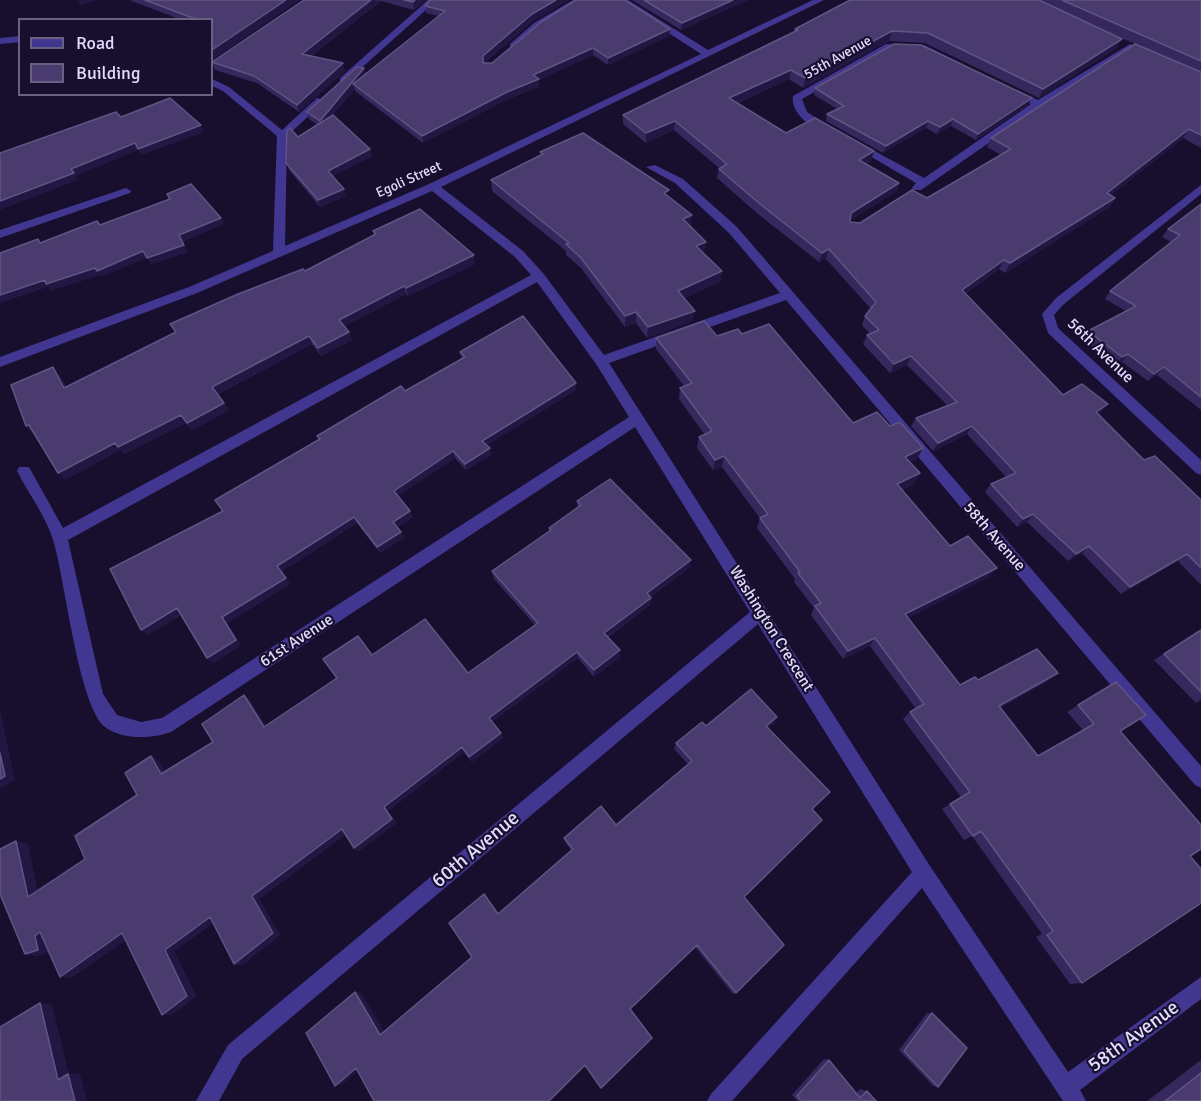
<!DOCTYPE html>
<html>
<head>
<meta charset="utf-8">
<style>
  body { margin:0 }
  #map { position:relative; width:1201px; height:1101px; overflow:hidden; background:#170f2d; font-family:Signika,sans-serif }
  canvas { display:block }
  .legend { position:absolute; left:18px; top:18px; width:195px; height:78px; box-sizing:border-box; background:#170f2d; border:2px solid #696181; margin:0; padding:8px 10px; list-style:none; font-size:18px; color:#e3dcff }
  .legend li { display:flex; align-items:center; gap:12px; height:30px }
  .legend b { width:30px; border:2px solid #696181 }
</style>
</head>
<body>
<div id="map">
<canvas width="1201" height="1101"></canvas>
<ul class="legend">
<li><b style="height:8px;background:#413790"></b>Road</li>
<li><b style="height:16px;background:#493b6e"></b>Building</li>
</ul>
</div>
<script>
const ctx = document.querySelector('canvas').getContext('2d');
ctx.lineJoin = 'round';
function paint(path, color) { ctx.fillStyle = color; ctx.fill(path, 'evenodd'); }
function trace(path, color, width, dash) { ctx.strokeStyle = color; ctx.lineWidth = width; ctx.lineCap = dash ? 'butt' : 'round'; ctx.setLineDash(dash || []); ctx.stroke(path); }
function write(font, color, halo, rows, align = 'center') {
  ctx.font = font + ' Signika,sans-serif'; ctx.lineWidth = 4.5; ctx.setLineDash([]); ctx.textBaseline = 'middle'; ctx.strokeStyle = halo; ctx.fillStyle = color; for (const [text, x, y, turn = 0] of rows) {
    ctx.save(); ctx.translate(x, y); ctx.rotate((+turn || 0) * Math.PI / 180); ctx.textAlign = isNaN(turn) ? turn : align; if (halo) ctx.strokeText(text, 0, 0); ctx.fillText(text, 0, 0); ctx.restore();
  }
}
paint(new Path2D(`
  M 428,0 L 437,0 L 346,82 L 340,82 L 340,78 Z
  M 573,0 L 583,0 L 540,27 L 516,48 L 510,48 L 510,44 L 534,23 Z
  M 618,0 L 628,0 L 708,50 L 813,0 L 824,0 L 441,187 L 523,251 L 543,273 L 604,355 L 780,293 L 729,233 L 675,183 L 646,167 L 655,165 L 683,179 L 737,227 L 1201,766 L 1201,788 L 1195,785 L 786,300 L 609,363 L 930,866 L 1068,1072 L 1201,977 L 1201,999 L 1080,1090 L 1086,1101 L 1063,1101 L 922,888 L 732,1101 L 707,1101 L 711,1094 L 912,872 L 758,624 L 242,1059 L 219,1101 L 196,1101 L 228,1045 L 750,612 L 635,427 L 171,732 C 152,739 122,740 105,727 C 78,705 65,578 53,540 C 46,516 28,493 17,471 L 19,467 L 29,467 L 63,528 L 531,275 L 515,257 L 432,191 L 197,293 L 0,367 L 0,357 L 189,287 L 273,251 L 277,136 L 223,91 L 212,86 L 212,79 L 229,87 L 282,130 L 317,98 L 326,100 L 287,136 L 285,246 L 429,184 L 701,54 ZM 537,282 L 596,364 L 629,417 L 162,718 L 141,722 L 117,715 L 103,694 L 68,540 Z
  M 20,36 L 20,42 L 0,44 L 0,38 Z
  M 886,44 L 924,45 L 963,64 L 955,66 L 919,50 L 891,49 L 802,99 L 807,112 L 831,127 L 831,131 C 814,133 790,113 793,96 Z
  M 1130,44 L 1135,47 L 1133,49 L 1042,106 L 921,190 L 913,190 L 912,188 L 916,183 L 851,145 L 860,143 L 924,178 L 1031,104 L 1011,94 L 1011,90 L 1017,90 L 1038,100 Z
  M 1201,185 L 1201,194 L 1064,304 L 1054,315 L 1058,328 L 1201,460 L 1201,475 L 1196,473 L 1048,333 L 1042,314 L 1056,298 Z
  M 126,188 L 131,191 L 130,193 L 0,238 L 0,230 Z`), '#413790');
paint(new Path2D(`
  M 129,0 L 299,0 L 212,60 L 212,20 L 182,20 Z
  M 304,0 L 425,0 L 414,10 L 381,1 L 311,56 L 345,71 L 299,112 L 257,83 L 215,70 L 212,62 Z
  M 430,0 L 569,0 L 533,21 L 484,63 L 492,63 L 670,29 L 669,36 L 608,65 L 593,55 L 539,80 L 539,87 L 508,99 L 423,143 L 355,91 L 355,89 L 331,117 L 370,149 L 372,156 L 333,176 L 346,196 L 320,207 L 289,170 L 286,163 L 298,137 L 318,125 L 309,119 L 307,112 L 364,68 L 366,74 L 439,16 L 426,13 L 425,6 Z
  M 632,0 L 748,0 L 681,30 Z
  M 850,0 L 1201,0 L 1201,148 L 1183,138 L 1111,195 L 1115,198 L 1110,207 L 1005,273 L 999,269 L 965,294 L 1063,395 L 1101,413 L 1098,414 L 1144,460 L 1201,500 L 1201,585 L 1178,561 L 1121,594 L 1082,553 L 1068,561 L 1027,522 L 1017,527 L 985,492 L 991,484 L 1006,477 L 967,434 L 933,451 L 911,426 L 916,418 L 947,405 L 907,365 L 890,373 L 863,344 L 867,335 L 870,334 L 862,325 L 865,316 L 871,309 L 826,259 L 819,262 L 758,214 L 717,178 L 719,168 L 674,130 L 646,143 L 623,124 L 623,115 L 794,32 L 795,29 ZM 1099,28 L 1135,44 L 991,138 L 987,147 L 1001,155 L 927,198 L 860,223 L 850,222 L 850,220 L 896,192 L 899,183 L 866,164 L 871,161 L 786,133 L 738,103 L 789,79 L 803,88 L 889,41 L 925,43 L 1039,98 L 1117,48 Z
  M 815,88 L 1028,105 L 976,140 L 951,126 L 937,134 L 926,128 L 883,153 L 826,121 L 827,114 L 837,109 L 814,95 Z
  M 540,152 L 668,196 L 692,215 L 690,225 L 689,226 L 704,253 L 703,253 L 722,271 L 720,282 L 684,298 L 693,321 L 647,338 L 636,323 L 625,327 L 581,268 L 566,255 L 566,251 L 492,191 L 491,180 L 541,155 Z
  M 1201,204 L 1201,410 L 1157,375 L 1148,381 L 1122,362 L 1116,365 L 1083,339 L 1088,331 L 1126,311 L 1105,299 L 1110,291 L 1171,242 L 1162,237 L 1168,229 Z
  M 373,231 L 475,264 L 408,296 L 406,294 L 345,326 L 352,340 L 321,356 L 312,344 L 218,394 L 229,410 L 192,430 L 186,423 L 124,454 L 120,450 L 65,480 L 34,433 L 33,433 L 26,426 L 59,375 L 66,387 L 175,332 L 170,324 L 305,271 L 374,235 Z
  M 742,334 L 853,423 L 890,426 L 923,448 L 917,459 L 910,462 L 920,473 L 914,484 L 901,490 L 950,546 L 989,577 L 908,618 L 960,685 L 978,680 L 1048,681 L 1000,708 L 1038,756 L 1083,730 L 1067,712 L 1078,705 L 1120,731 L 1190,856 L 1082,983 L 1070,984 L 1036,937 L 1042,934 L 972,836 L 964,840 L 942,809 L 961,797 L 903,719 L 910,712 L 916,709 L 870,646 L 843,659 L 811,615 L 814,608 L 794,582 L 795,579 L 757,528 L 760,518 L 722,467 L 713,470 L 697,448 L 699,437 L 705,435 L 679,399 L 680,388 L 684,386 L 656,349 L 656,338 L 717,336 Z
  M 460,352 L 576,390 L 487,445 L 491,455 L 466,470 L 455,458 L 398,496 L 413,517 L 397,527 L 401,532 L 404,538 L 380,553 L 357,523 L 281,572 L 290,584 L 227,623 L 241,645 L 213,663 L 207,658 L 181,615 L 147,635 L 141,630 L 223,511 L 319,440 L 317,436 L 405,391 L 462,359 Z
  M 577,501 L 690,567 L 651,597 L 650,605 L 608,637 L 620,657 L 594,677 L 578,658 L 492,722 L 501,733 L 503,738 L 472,762 L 464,752 L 388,811 L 396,823 L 359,851 L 354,848 L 346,834 L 259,899 L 280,935 L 242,965 L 234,964 L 213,923 L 174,951 L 196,996 L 172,1015 L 125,940 L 71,978 L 49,952 L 37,956 L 25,954 L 16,841 L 28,844 L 37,891 L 85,859 L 137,795 L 151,756 L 159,761 L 165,772 L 213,742 L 244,695 L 250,701 L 266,726 L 372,655 L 468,673 L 535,625 L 494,579 L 492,571 L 549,532 L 549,528 L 577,508 Z
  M 1201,630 L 1201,700 L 1196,703 L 1154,660 Z
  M 777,717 L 774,723 L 768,728 L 812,809 L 744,897 L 736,993 L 733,994 L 695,947 L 630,1009 L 585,1065 L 357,1071 L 342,1084 L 335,1086 L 355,992 L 361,993 L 384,1032 L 472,957 L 498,914 L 571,850 L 565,842 L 564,838 L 616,825 L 688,764 L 674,749 L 676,743 L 706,726 Z
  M 927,1013 L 932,1013 L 938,1087 L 933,1086 L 899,1050 Z
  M 824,1059 L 829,1060 L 856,1093 L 860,1089 L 867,1091 L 876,1101 L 797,1101 L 792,1095 Z
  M 1201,1060 L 1201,1101 L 1147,1101 Z`), '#36285c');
paint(new Path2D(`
  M 78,0 L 100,0 L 80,5 Z
  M 286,0 L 299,0 L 212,60 L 212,50 Z
  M 371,0 L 381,1 L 304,61 L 302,54 Z
  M 415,0 L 425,0 L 414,10 L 413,2 Z
  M 556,0 L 569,0 L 533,21 L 483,63 L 483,56 L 532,14 Z
  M 733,0 L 748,0 L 681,30 L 682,23 Z
  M 670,29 L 669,36 L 608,65 L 608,58 Z
  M 892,31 L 889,41 L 803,88 L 805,78 Z
  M 1122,39 L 1117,48 L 1039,98 L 1043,89 Z
  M 593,48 L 593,55 L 539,80 L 539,87 L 508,99 L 423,143 L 422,136 L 533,75 Z
  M 343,63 L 345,71 L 299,112 L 297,105 Z
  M 364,68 L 366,75 L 353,84 L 355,89 L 322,128 L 320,121 Z
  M 791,70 L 789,79 L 728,107 L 729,98 Z
  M 1032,98 L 1028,105 L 976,140 L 978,134 Z
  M 953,119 L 951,126 L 937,134 L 940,127 Z
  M 675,121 L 674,130 L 646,143 L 646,133 Z
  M 928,121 L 926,128 L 883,153 L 886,146 Z
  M 201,125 L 204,132 L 142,155 L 138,149 Z
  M 1189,129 L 1183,138 L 1102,203 L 1107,193 Z
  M 135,143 L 138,150 L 76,176 L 78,180 L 0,210 L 0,201 L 71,169 Z
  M 370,149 L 372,156 L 330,178 L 328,171 Z
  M 874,151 L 871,161 L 856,170 L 859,160 Z
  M 899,183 L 896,192 L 848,222 L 851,213 Z
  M 344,189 L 346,196 L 320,207 L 318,200 Z
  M 1115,198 L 1110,207 L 1005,273 L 1010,263 Z
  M 692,215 L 690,225 L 682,230 L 683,219 Z
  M 221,218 L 224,224 L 183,242 L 179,235 Z
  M 706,242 L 704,253 L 695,257 L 696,246 Z
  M 184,245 L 188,252 L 151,265 L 147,258 Z
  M 829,249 L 826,259 L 819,262 L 822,253 Z
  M 143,251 L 147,258 L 101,277 L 100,275 L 51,291 L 48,287 L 0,303 L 0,295 L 45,280 Z
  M 474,255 L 475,264 L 408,296 L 406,288 Z
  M 1004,260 L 999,269 L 957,299 L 962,290 Z
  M 722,271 L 720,282 L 677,301 L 678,291 Z
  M 404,286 L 406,294 L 342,328 L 339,320 Z
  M 695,311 L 693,321 L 647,338 L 648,327 Z
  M 636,312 L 636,323 L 625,327 L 625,316 Z
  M 349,332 L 352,340 L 321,356 L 318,348 Z
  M 309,336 L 312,344 L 217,394 L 212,387 Z
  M 1128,354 L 1122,362 L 1116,365 L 1122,357 Z
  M 911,356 L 907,365 L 890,373 L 894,364 Z
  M 53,367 L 59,375 L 70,396 L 64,388 Z
  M 1164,367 L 1157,375 L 1148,381 L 1154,374 Z
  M 576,383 L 576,390 L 484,447 L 482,441 Z
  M 224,403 L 229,410 L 192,430 L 187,423 Z
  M 1108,404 L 1101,413 L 1089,420 L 1096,412 Z
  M 181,415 L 186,423 L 124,454 L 120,450 L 65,480 L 58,473 L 115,443 Z
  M 29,425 L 36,432 L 33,433 L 26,426 Z
  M 972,426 L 967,434 L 933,451 L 938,443 Z
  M 490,448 L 491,455 L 466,470 L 465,464 Z
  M 923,448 L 917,459 L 900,467 L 905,457 Z
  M 453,451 L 455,458 L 396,497 L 394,491 Z
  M 724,456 L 722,467 L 713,470 L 715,460 Z
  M 920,473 L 914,484 L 891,494 L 897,484 Z
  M 410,511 L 413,517 L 396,528 L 393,522 Z
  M 1033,514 L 1027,522 L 1017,527 L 1023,519 Z
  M 354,517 L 357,523 L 281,572 L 277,566 Z
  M 401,532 L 404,538 L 380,553 L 377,547 Z
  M 1089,546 L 1082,553 L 1068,561 L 1076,554 Z
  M 1187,554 L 1178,561 L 1121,594 L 1130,587 Z
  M 691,560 L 690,567 L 646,601 L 647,593 Z
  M 997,568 L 989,577 L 899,623 L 905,614 Z
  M 286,578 L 290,584 L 227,623 L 241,645 L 213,663 L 207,658 L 222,617 Z
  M 651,598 L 650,605 L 604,639 L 604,633 Z
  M 177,608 L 182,614 L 147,635 L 141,630 Z
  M 875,638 L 870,646 L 843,659 L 848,651 Z
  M 620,650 L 620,657 L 594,677 L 594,670 Z
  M 577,652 L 578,658 L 491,723 L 489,718 Z
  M 1058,673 L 1048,681 L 990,714 L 999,706 Z
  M 244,695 L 250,701 L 271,733 L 264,727 Z
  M 0,710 L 15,780 L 0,789 Z
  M 777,717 L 774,723 L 763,733 L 766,726 Z
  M 501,733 L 503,738 L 472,762 L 469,757 Z
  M 462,747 L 464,752 L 388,811 L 396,823 L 359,851 L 354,848 L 384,807 Z
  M 151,756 L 159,761 L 170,779 L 161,774 Z
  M 342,829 L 347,833 L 259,899 L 280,935 L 242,965 L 234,964 L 252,896 Z
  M 16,841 L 28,844 L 39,900 L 28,897 Z
  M 210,917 L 218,919 L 174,951 L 196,996 L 172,1015 L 162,1015 L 165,950 Z
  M 40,932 L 50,952 L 37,956 L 25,954 L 35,936 Z
  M 122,933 L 132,936 L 71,978 L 60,977 Z
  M 355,992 L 361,993 L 386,1035 L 380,1035 Z
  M 40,1003 L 52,1004 L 69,1074 L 80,1073 L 87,1101 L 75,1101 L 58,1080 Z
  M 362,1067 L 342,1084 L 335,1086 L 356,1068 Z`), '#221642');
const building = new Path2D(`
  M 145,0 L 286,0 L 212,50 L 212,20 L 198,20 Z
  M 304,0 L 371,0 L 302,54 L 343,63 L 297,105 L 254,76 L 212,62 Z
  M 404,0 L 415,0 L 413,2 Z
  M 430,0 L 556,0 L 532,14 L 483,56 L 483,63 L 492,63 L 541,22 L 576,0 L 625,0 L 670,29 L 608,58 L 593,48 L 533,75 L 539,79 L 507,92 L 422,136 L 353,84 L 445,11 L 425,6 Z
  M 644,0 L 733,0 L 682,23 Z
  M 850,0 L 1039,0 L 1122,39 L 1043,89 L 928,33 L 892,31 L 805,78 L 791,70 L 729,98 L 786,133 L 815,118 L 874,151 L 859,160 L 899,183 L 851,213 L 850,222 L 860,223 L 912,190 L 927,198 L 1011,149 L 991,138 L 1135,44 L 1201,72 L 1201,135 L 1189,129 L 1107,193 L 1115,198 L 1010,263 L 1004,260 L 962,290 L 1063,395 L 1082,384 L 1108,404 L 1096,412 L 1144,460 L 1155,456 L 1201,500 L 1201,568 L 1187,554 L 1130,587 L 1089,546 L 1076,554 L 1033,514 L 1023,519 L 991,484 L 1016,473 L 972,426 L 938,443 L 916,418 L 957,402 L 911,356 L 894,364 L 867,335 L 879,330 L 865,316 L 876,302 L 829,249 L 822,253 L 760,204 L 719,169 L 727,164 L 675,121 L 646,133 L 623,115 L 798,30 L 795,29 Z
  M 1062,0 L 1201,0 L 1201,61 Z
  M 894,44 L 921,45 L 1032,98 L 978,134 L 953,119 L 940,127 L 928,121 L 886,146 L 827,114 L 844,106 L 815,88 Z
  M 357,67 L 364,68 L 320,121 L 307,112 Z
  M 170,98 L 201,125 L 138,149 L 135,143 L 71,169 L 74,173 L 0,201 L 0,153 L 116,112 L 121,117 Z
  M 333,115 L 370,149 L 328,171 L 344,189 L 318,200 L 286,163 L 287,130 L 290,128 L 298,137 Z
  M 583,133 L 669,190 L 664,193 L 692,215 L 683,219 L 706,242 L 696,246 L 722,271 L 678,291 L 695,311 L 648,327 L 636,312 L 625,316 L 581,258 L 566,244 L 569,243 L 491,180 L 543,154 L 540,152 Z
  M 191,184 L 221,218 L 179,235 L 184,245 L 147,258 L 143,251 L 97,271 L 95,268 L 46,284 L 45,280 L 0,295 L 0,253 L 38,239 L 40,243 L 97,221 L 100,225 L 170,199 L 167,194 Z
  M 1201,204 L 1201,397 L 1164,367 L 1154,374 L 1128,354 L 1122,357 L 1088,331 L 1136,306 L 1110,291 L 1180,235 L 1168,229 Z
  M 420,209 L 474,255 L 406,288 L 404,286 L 339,320 L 349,332 L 318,348 L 309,336 L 212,387 L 224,403 L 187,423 L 181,415 L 118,447 L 115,443 L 58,473 L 29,425 L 26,426 L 11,385 L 53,367 L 64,388 L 176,332 L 170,324 L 238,294 L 303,269 L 305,271 L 376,234 L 373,231 Z
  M 523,316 L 576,383 L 482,441 L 490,448 L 465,464 L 453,451 L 394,491 L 410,511 L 393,522 L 401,532 L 377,547 L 354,517 L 277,566 L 286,578 L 222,617 L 236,640 L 207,658 L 177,608 L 141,630 L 110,569 L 223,511 L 215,500 L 320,439 L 317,436 L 401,386 L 405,391 L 465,357 L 460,352 Z
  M 704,321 L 717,336 L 738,329 L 742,334 L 769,324 L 853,423 L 877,412 L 890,426 L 900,422 L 923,448 L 905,457 L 920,473 L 897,484 L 950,546 L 968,536 L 997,568 L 905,614 L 960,685 L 975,677 L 978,680 L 1037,649 L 1058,673 L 999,706 L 1038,756 L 1094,724 L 1078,705 L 1116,682 L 1146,715 L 1120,731 L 1201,825 L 1201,849 L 1190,856 L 1201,869 L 1201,903 L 1082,983 L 1047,935 L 1053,931 L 981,831 L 973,836 L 950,804 L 970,792 L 910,712 L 924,704 L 875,638 L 848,651 L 815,606 L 821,603 L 798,573 L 800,572 L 760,518 L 768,514 L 724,456 L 715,460 L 699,437 L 712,431 L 680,388 L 692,383 L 656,338 Z
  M 610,479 L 691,560 L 647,593 L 651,598 L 604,633 L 620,650 L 594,670 L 577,652 L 489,718 L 501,733 L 469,757 L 462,747 L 384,807 L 392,819 L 354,848 L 342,829 L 252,896 L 273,933 L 234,964 L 210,917 L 165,950 L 187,996 L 162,1015 L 122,933 L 60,977 L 40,932 L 35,936 L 38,950 L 25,954 L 0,894 L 0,849 L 16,841 L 28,897 L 85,859 L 75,836 L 137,795 L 125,773 L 151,756 L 161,774 L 213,742 L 202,724 L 244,695 L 264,727 L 337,678 L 323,659 L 358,636 L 372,655 L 425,619 L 468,673 L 538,623 L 492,571 L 551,530 L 549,528 L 581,505 L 577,501 Z
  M 1201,630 L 1201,692 L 1164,654 Z
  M 751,689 L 777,717 L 766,726 L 830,792 L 812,809 L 822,820 L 744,897 L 784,945 L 736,993 L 697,945 L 630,1009 L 652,1038 L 601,1088 L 585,1065 L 549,1101 L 374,1101 L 356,1068 L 335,1086 L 306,1033 L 355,992 L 380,1035 L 472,957 L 449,923 L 484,894 L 498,914 L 573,849 L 564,838 L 601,806 L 616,825 L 692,761 L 676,743 L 702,722 L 706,726 Z
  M 0,753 L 5,776 L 0,779 Z
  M 40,1003 L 58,1080 L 68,1074 L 75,1101 L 0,1101 L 0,1027 Z
  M 932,1013 L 967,1048 L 938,1087 L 904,1051 Z
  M 829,1060 L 860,1098 L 867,1091 L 876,1101 L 801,1101 L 797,1096 Z
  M 1201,1073 L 1201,1101 L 1165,1101 Z`);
paint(building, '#493b6e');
trace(building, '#615484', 1.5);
write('14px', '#e3dcff', '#170f2d', [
  ["55th Avenue",838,58,-29],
  ["Egoli Street",409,180,-24]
]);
write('16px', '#e3dcff', '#170f2d', [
  ["56th Avenue",1100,351,44],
  ["58th Avenue",994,537,49],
  ["Washington Crescent",771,629,58],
  ["61st Avenue",297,641,-33]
]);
write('20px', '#e3dcff', '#170f2d', [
  ["60th Avenue",476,850,-40],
  ["58th Avenue",1134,1037,-36]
]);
</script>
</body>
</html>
